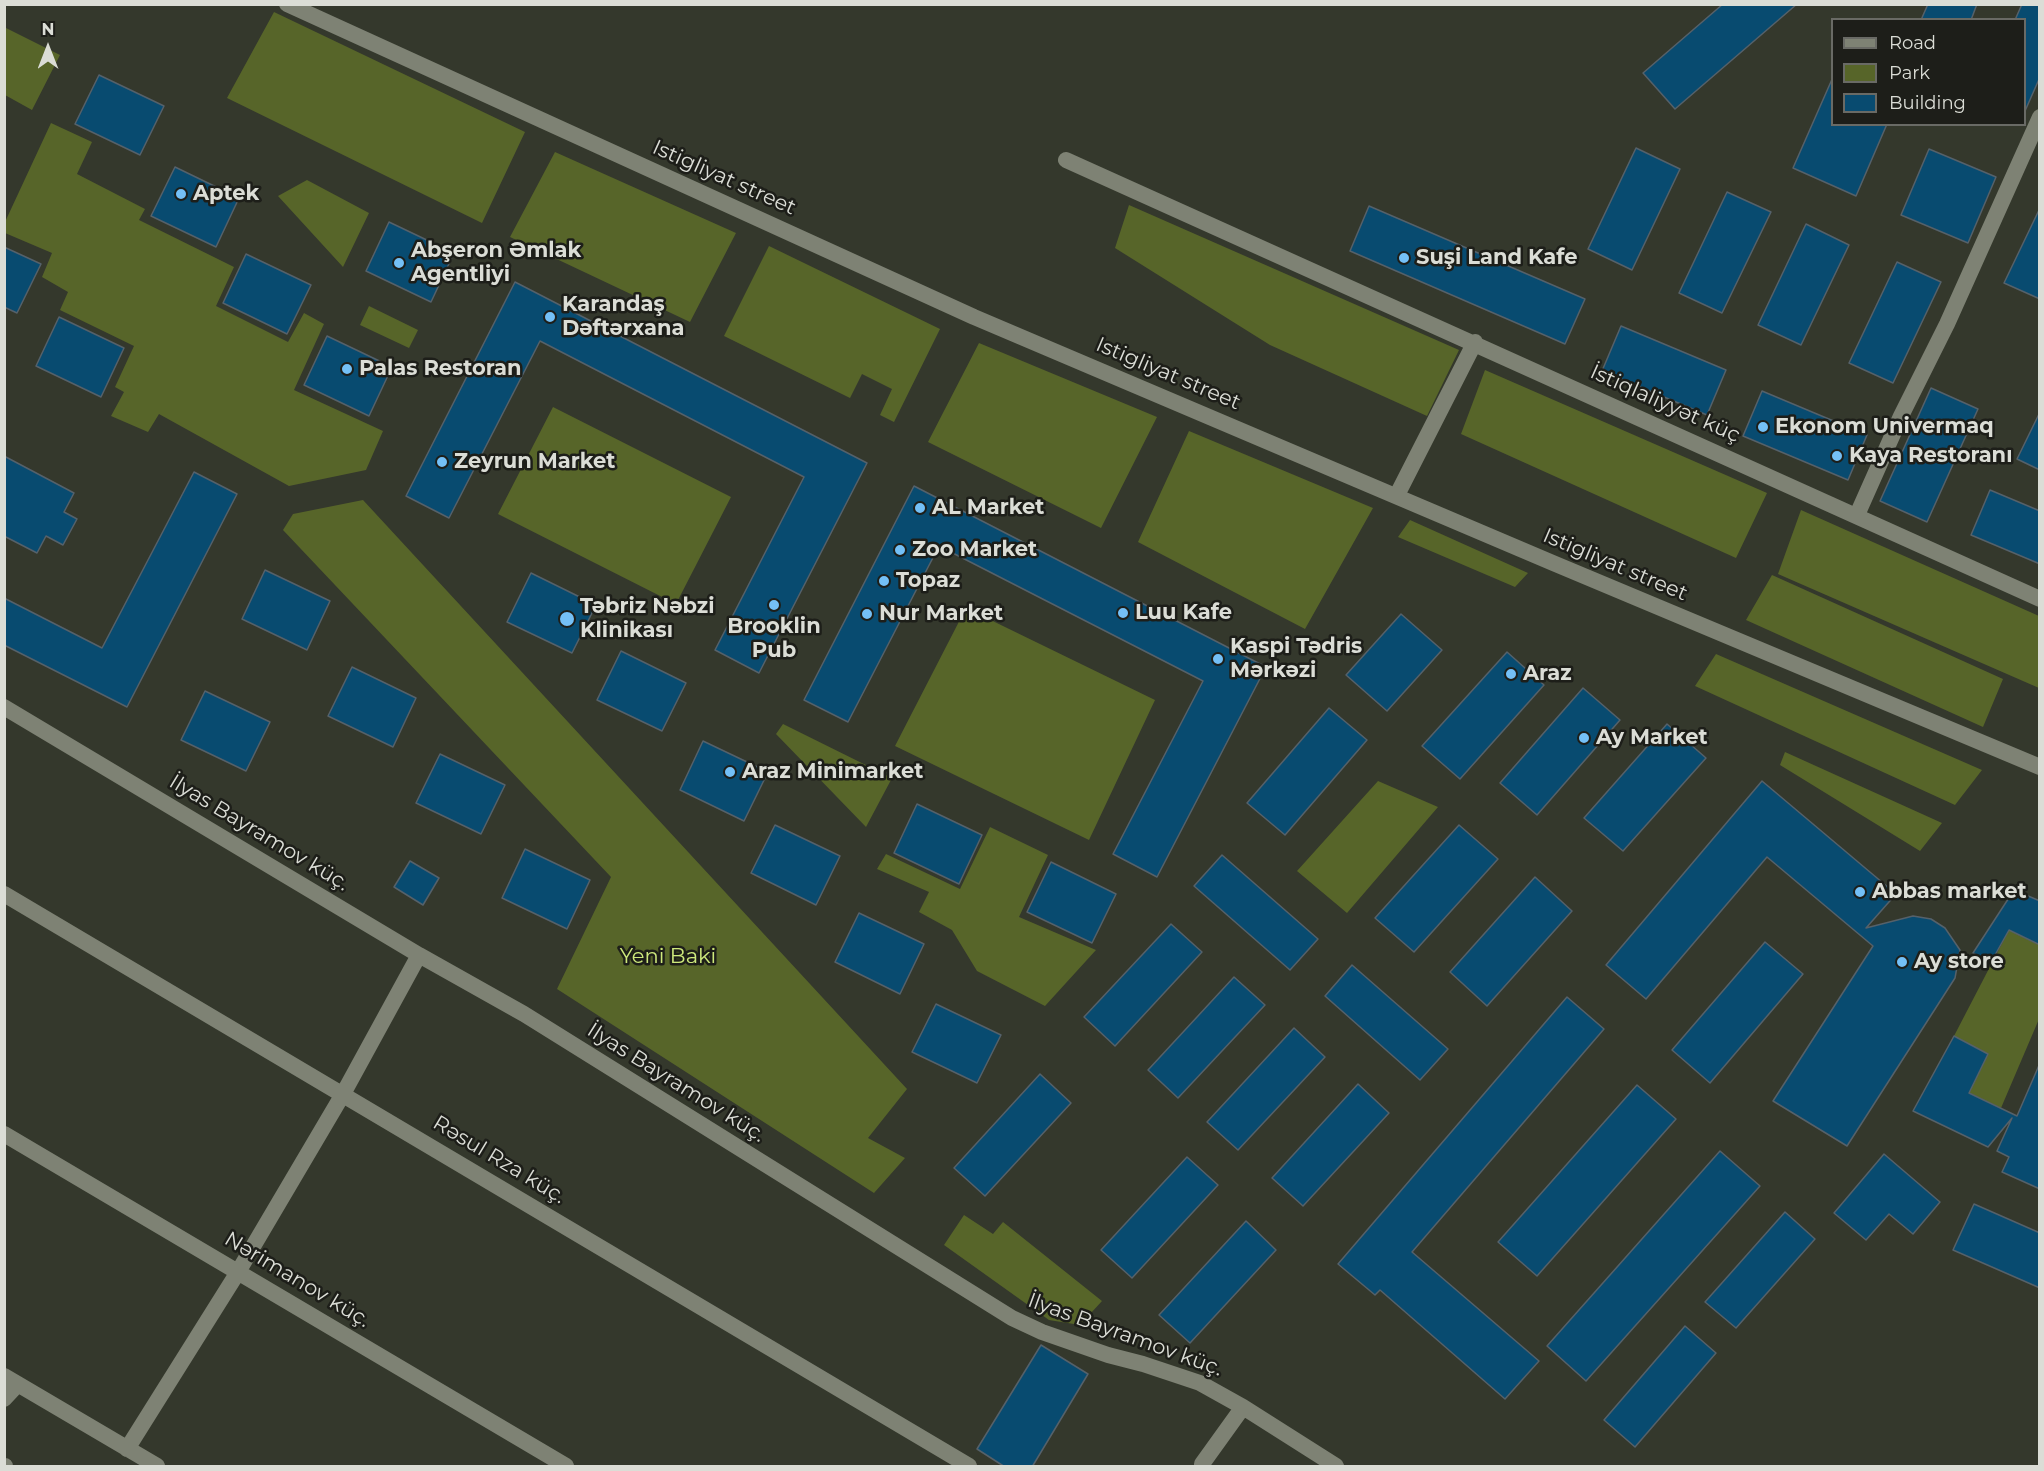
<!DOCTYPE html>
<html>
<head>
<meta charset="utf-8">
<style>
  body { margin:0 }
  #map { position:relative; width:2044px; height:1471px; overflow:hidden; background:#34382c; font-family:Montserrat,sans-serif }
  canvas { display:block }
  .frame { position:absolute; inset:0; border:6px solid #dbddd6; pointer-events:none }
  .legend { position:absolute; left:1831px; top:18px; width:195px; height:108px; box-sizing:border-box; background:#1d1e19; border:2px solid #696a65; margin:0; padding:8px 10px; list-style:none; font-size:18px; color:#dbddd6 }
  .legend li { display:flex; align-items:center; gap:12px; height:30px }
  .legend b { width:30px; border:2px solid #696a65 }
  .north { position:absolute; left:18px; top:18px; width:60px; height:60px; -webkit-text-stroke:4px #1d1e19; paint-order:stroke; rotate:0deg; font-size:16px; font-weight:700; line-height:24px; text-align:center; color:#dbddd6 }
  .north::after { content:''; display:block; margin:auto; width:21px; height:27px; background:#dbddd6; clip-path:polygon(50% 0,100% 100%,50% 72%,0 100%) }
</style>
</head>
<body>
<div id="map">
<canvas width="2044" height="1471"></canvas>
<div class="frame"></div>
<ul class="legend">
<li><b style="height:8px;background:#7e8274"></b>Road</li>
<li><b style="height:16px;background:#576529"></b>Park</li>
<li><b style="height:16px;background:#084b70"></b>Building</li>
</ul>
<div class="north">N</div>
</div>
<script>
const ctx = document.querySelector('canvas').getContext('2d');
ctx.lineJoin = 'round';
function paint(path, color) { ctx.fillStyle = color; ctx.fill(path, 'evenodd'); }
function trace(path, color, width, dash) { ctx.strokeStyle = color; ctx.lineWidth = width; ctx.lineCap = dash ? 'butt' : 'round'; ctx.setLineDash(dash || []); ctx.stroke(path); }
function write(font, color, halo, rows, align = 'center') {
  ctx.font = font + ' Montserrat,sans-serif'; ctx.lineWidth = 5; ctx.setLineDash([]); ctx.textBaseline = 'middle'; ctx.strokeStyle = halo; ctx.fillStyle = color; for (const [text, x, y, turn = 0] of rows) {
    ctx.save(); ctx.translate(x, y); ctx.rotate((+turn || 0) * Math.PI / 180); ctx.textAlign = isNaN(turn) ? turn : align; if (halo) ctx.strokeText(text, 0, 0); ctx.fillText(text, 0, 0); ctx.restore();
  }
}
paint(new Path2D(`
  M 274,12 L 525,132 L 482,223 L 227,98 Z
  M 4,27 L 60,55 L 32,110 L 5,95 Z
  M 51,123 L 92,142 L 77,174 L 145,209 L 139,220 L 234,267 L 216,306 L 288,342 L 304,313 L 324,324 L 294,390 L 383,431 L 366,470 L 289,486 L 159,414 L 148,432 L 111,416 L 124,392 L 115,387 L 134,346 L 60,310 L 68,292 L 42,277 L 52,253 L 5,233 L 5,222 Z
  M 555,152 L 736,233 L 690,322 L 510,237 Z
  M 307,180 L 369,213 L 343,267 L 278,196 Z
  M 1129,205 L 1459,350 L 1427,416 L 1270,345 L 1115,248 Z
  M 769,246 L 940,329 L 894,422 L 880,415 L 892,389 L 862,374 L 850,398 L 724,336 Z
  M 369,306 L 418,330 L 409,348 L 360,325 Z
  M 979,343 L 1157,417 L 1101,528 L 928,442 Z
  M 1485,370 L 1767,493 L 1736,558 L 1461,434 Z
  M 553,407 L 731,497 L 676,604 L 498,514 Z
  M 1189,431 L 1373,508 L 1305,629 L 1138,542 Z
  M 363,500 L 907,1089 L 868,1138 L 905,1158 L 874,1193 L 557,989 L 611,877 L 283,530 L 293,514 Z
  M 1801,510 L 2039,616 L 2039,688 L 1778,574 Z
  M 1410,520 L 1528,573 L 1515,587 L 1398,537 Z
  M 1772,575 L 2003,679 L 1983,727 L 1746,620 Z
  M 966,608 L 1155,700 L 1089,840 L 895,746 Z
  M 1716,654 L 1982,770 L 1955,805 L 1695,686 Z
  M 783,724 L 892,778 L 866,827 L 776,734 Z
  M 1785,752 L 1942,823 L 1920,851 L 1780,765 Z
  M 1378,781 L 1438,807 L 1347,913 L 1297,871 Z
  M 990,827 L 1048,855 L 1019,917 L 1096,950 L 1045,1006 L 977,971 L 952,930 L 919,912 L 929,892 L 877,869 L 886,854 L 960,889 Z
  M 2009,930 L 2039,945 L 2039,1019 L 2001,1108 L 1969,1093 L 1988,1054 L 1954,1036 Z
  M 964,1215 L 993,1234 L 1003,1222 L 1102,1301 L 1080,1325 L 1049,1320 L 944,1245 Z`), '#576529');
const building = new Path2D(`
  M 1723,4 L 1797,4 L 1675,109 L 1643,73 Z
  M 1928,4 L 1977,4 L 1971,20 L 1921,20 Z
  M 2022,4 L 2040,4 L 2040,77 L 2025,111 L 2025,20 L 2015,20 Z
  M 99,75 L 164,106 L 140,155 L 75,124 Z
  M 1833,77 L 1833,124 L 1887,124 L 1856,196 L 1793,168 Z
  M 1636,148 L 1680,169 L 1632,270 L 1588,249 Z
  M 1929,149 L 1996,177 L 1968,243 L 1901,215 Z
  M 175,167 L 239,198 L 216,247 L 151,216 Z
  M 1727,192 L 1771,212 L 1722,313 L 1679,293 Z
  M 1369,206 L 1585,299 L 1565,344 L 1350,251 Z
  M 2040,208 L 2040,299 L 2004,283 Z
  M 389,222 L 454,253 L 431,302 L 366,271 Z
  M 1806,224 L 1849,245 L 1801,345 L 1758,325 Z
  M 4,247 L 41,264 L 17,313 L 4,307 Z
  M 246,254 L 311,285 L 287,334 L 223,303 Z
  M 1897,262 L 1941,282 L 1893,383 L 1849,363 Z
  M 515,282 L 867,463 L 759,673 L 715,650 L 804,477 L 540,341 L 449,518 L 406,496 Z
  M 59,317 L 124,348 L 101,397 L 36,366 Z
  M 1621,326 L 1726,370 L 1707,415 L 1602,371 Z
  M 327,336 L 392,367 L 369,416 L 304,385 Z
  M 1931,388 L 1978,409 L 1927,522 L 1880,501 Z
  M 1762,391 L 1867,435 L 1848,480 L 1743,436 Z
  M 2040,412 L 2040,470 L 2017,459 Z
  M 4,456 L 74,493 L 64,512 L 77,519 L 63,545 L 46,536 L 37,553 L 4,536 Z
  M 194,472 L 237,494 L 127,707 L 4,645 L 4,598 L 102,648 Z
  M 914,486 L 1266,667 L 1157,877 L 1113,854 L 1203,681 L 939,546 L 848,722 L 804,700 Z
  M 1990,490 L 2040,511 L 2040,564 L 1971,535 Z
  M 265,570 L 330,601 L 307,650 L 242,619 Z
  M 531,573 L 596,605 L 572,653 L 507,622 Z
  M 1401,614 L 1442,650 L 1387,711 L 1346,675 Z
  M 621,651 L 686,683 L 662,731 L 597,700 Z
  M 1507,652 L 1544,685 L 1460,779 L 1422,746 Z
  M 352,667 L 416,698 L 393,747 L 328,716 Z
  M 1583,688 L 1620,720 L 1537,815 L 1500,783 Z
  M 205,691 L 270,722 L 246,771 L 181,740 Z
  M 1329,708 L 1367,740 L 1285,835 L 1247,803 Z
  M 1667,724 L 1706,758 L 1623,851 L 1584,818 Z
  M 703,741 L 768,772 L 744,821 L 680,790 Z
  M 440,754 L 505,785 L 481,834 L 416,803 Z
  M 1762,781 L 1896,894 L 1866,928 L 1913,916 L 1931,919 L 1945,928 L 1960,950 L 1955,978 L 1847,1146 L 1773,1101 L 1873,946 L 1767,857 L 1646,999 L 1606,965 Z
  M 917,804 L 982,835 L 959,884 L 894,853 Z
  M 775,825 L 840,856 L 816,905 L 751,873 Z
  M 1459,825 L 1498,859 L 1414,952 L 1375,918 Z
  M 525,849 L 590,880 L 567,929 L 502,898 Z
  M 1222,855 L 1318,939 L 1290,970 L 1194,886 Z
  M 410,861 L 439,878 L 423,905 L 394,887 Z
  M 1051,862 L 1116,894 L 1092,943 L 1027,912 Z
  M 1535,877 L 1572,911 L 1487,1006 L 1450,972 Z
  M 2014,890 L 2040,901 L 2040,945 L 2009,930 L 1990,964 L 1973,953 Z
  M 859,913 L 924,944 L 900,994 L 835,962 Z
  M 1171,924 L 1202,952 L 1115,1046 L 1084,1017 Z
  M 1765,942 L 1803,974 L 1710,1083 L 1672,1050 Z
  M 1352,965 L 1448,1049 L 1420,1080 L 1325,996 Z
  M 1234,977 L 1265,1005 L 1178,1098 L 1148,1070 Z
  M 1567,997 L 1604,1029 L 1412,1252 L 1539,1361 L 1505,1399 L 1380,1290 L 1375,1295 L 1338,1264 Z
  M 936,1004 L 1001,1035 L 977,1083 L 912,1052 Z
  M 1294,1028 L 1325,1057 L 1238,1150 L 1207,1122 Z
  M 1954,1036 L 1988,1054 L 1969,1093 L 2017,1116 L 2040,1063 L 2040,1189 L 2002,1172 L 2009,1157 L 1997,1151 L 2012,1118 L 1988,1147 L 1913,1111 Z
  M 1040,1074 L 1071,1103 L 985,1196 L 954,1168 Z
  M 1358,1084 L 1389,1113 L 1303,1206 L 1272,1178 Z
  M 1637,1085 L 1676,1119 L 1537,1276 L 1498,1242 Z
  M 1720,1151 L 1760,1186 L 1586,1381 L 1547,1346 Z
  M 1884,1154 L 1940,1202 L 1913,1234 L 1889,1214 L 1866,1240 L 1834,1213 Z
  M 1187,1157 L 1218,1185 L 1132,1278 L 1101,1250 Z
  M 1974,1204 L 2040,1233 L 2040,1288 L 1953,1250 Z
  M 1785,1212 L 1815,1239 L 1736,1328 L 1705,1302 Z
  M 1246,1221 L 1276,1250 L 1190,1343 L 1159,1315 Z
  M 1685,1326 L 1716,1353 L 1635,1447 L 1604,1420 Z
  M 1041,1345 L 1088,1374 L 1032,1467 L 1005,1467 L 977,1449 Z`);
paint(building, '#084b70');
trace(building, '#55616a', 1.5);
trace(new Path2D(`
  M 287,4 L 974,317 L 1553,563 L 2040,767
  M 1066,160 L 2040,599
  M 1397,495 L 1475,342
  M 1857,515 L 1901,416 L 1947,324 L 2040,117
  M 4,707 L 419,955 L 524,1014 L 1012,1318 L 1042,1332 L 1108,1355 L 1143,1364 L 1200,1383 L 1243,1407 L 1336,1466
  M 4,894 L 969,1466
  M 4,1134 L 566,1466
  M 4,1376 L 157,1466
  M 4,1399 L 18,1384
  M 127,1449 L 238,1272 L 343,1094 L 419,955
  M 1202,1464 L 1243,1407
  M 4,1466 L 5,1466`), '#7e8274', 16);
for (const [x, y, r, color] of [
  [181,194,6,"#74c0f6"],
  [1404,258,6,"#74c0f6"],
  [399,263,6,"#74c0f6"],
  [550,317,6,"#74c0f6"],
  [347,369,6,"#74c0f6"],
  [1763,427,6,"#74c0f6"],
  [1837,456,6,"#74c0f6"],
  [442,462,6,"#74c0f6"],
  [920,508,6,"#74c0f6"],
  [900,550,6,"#74c0f6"],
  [884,581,6,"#74c0f6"],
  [774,605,6,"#74c0f6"],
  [1123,613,6,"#74c0f6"],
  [867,614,6,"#74c0f6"],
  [567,619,8,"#74c0f6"],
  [1218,659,6,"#74c0f6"],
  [1511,674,6,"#74c0f6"],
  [1584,738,6,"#74c0f6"],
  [730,772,6,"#74c0f6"],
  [1860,892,6,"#74c0f6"],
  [1902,962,6,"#74c0f6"]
]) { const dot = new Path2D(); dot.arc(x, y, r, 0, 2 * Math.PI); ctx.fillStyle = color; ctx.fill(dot); trace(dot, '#1d1e19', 2); }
write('21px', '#dbddd6', '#1d1e19', [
  ["Istigliyat street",724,178,24],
  ["Istigliyat street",1168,374,23],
  ["İstiqlaliyyət küç",1665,404,24],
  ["Istigliyat street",1615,565,23],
  ["İlyas Bayramov küç.",259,833,31],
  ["İlyas Bayramov küç.",676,1083,32],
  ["Rəsul Rza küç.",499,1160,31],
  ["Nərimanov küç.",297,1280,31],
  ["İlyas Bayramov küç.",1125,1335,20]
]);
write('bold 21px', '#dbddd6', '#1d1e19', [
  ["Aptek",193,194],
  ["Abşeron Əmlak",411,251],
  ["Agentliyi",411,275],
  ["Suşi Land Kafe",1416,258],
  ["Karandaş",562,305],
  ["Dəftərxana",562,329],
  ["Palas Restoran",359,369],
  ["Ekonom Univermaq",1775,427],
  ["Kaya Restoranı",1849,456],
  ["Zeyrun Market",454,462],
  ["AL Market",932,508],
  ["Zoo Market",912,550],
  ["Topaz",896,581],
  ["Təbriz Nəbzi",580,607],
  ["Klinikası",580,631],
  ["Luu Kafe",1135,613],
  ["Nur Market",879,614],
  ["Brooklin",774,627,"center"],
  ["Pub",774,651,"center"],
  ["Kaspi Tədris",1230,647],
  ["Mərkəzi",1230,671],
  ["Araz",1523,674],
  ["Ay Market",1596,738],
  ["Araz Minimarket",742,772],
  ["Abbas market",1872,892],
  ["Ay store",1914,962]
], 'left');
write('21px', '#cee97c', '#1d1e19', [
  ["Yeni Baki",668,957]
]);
</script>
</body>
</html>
